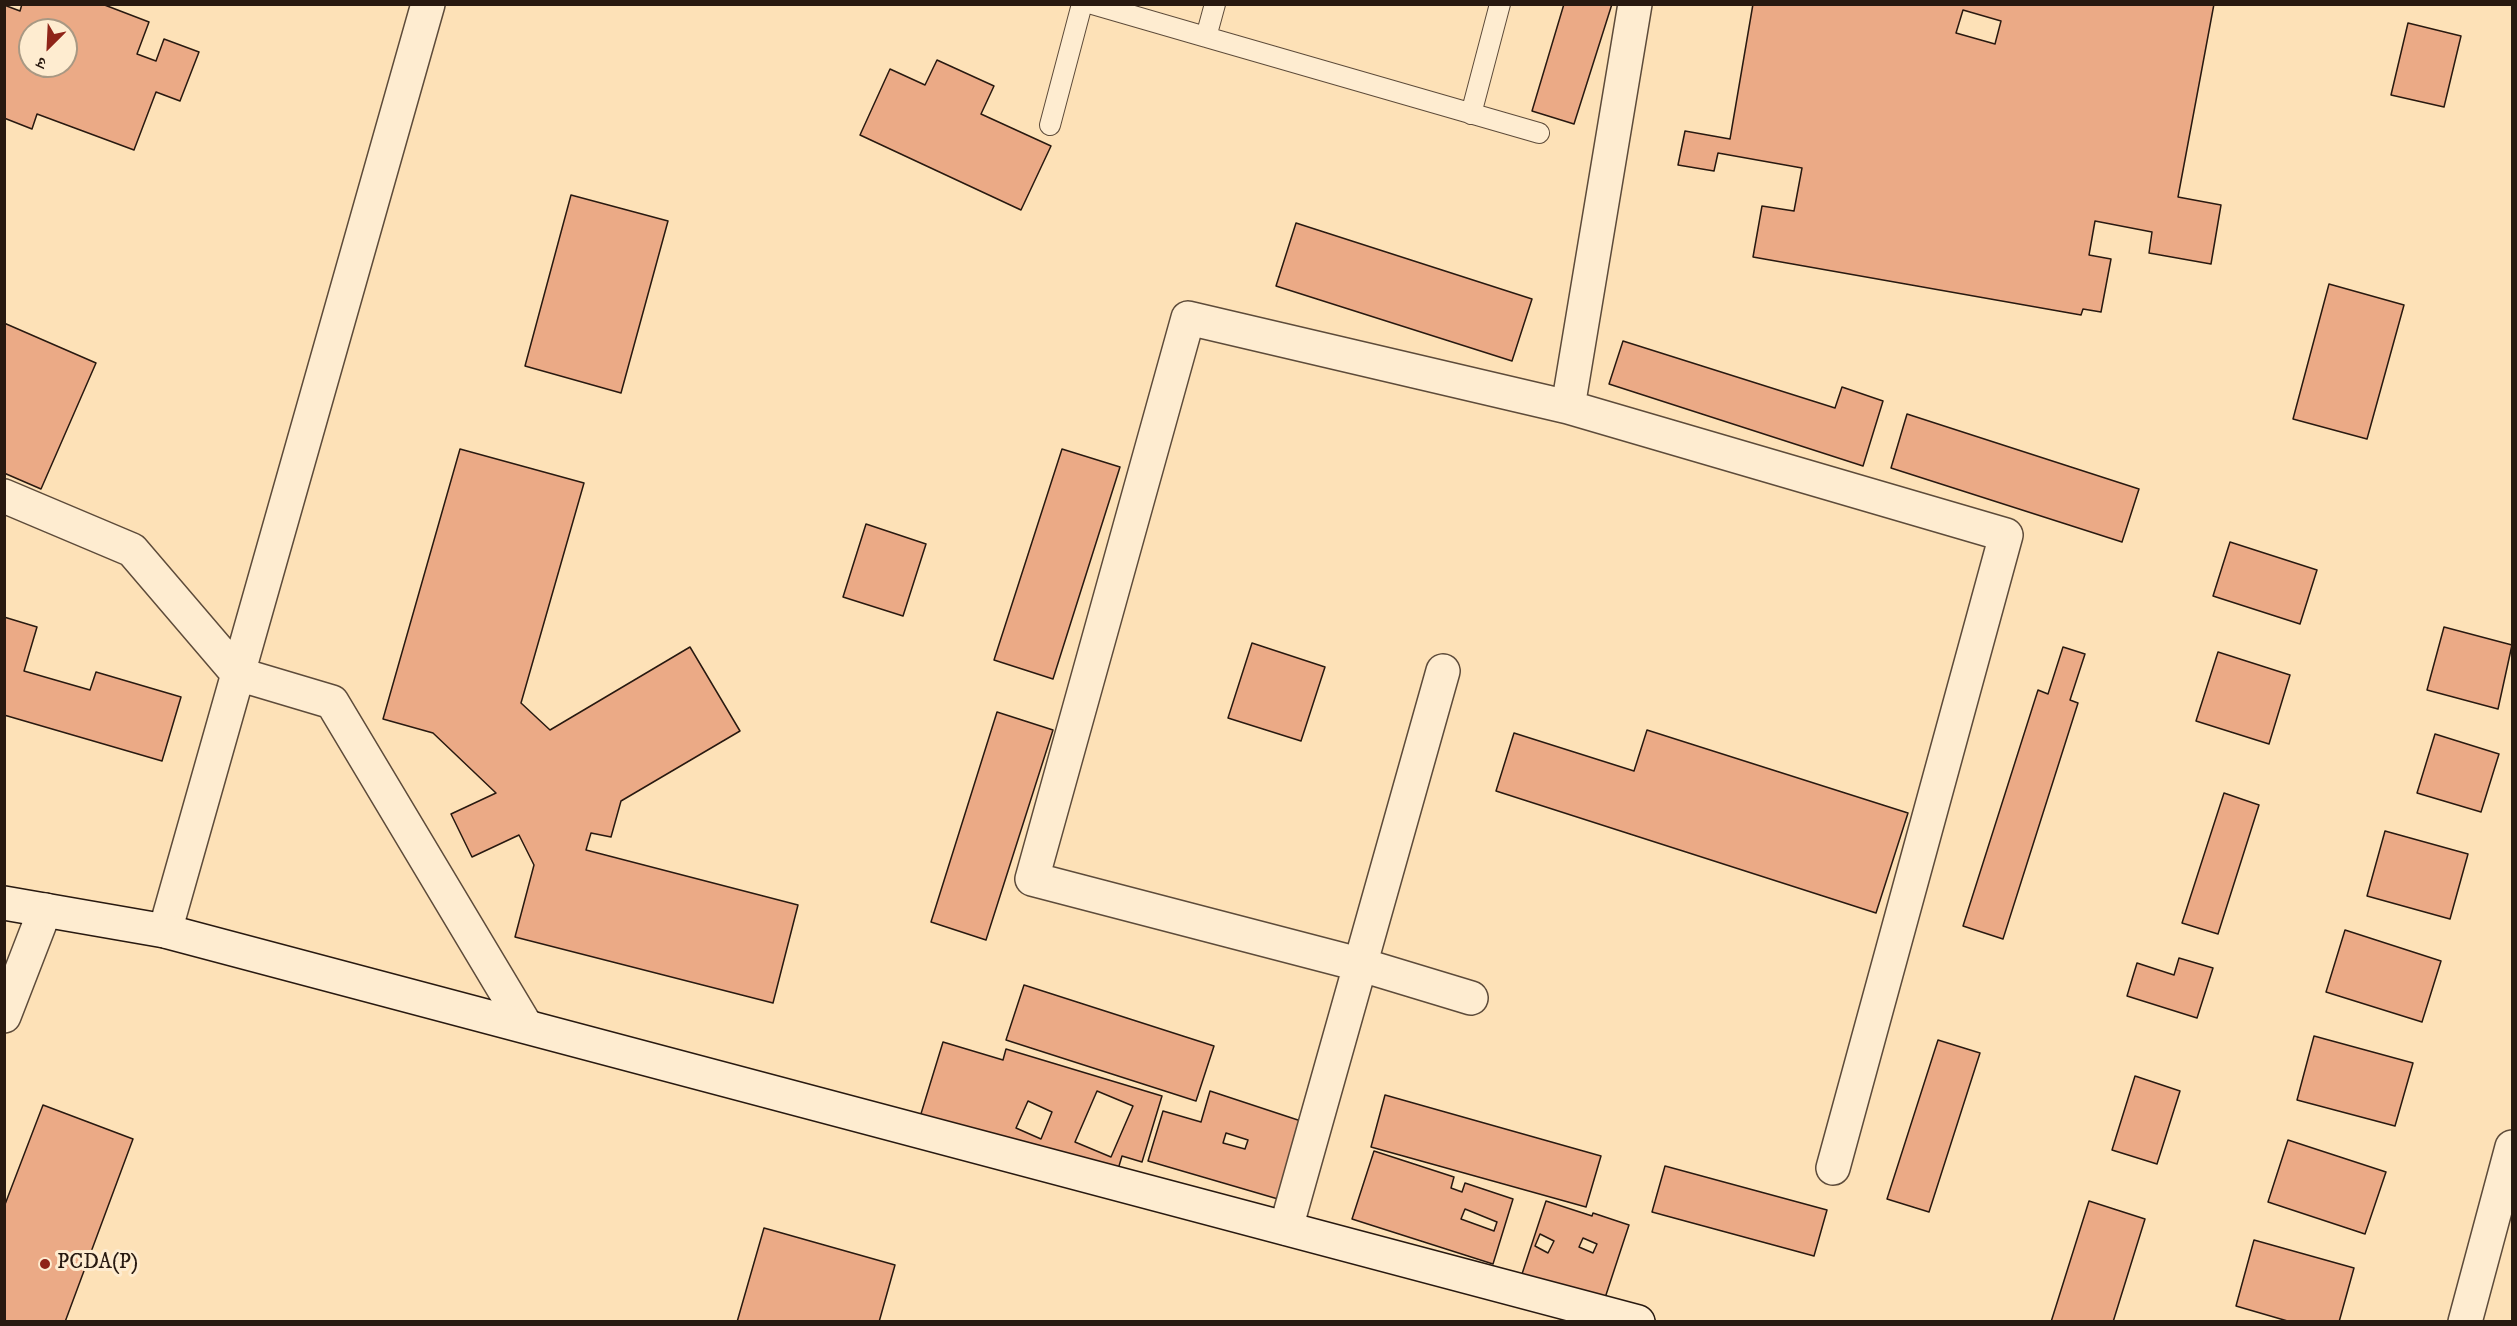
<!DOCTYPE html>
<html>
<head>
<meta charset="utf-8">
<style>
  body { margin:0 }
  #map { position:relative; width:2517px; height:1326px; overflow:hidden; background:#fde1b7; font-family:"IM FELL DW Pica","Noto Serif Devanagari",serif }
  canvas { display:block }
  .frame { position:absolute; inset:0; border:6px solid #281910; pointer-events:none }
  .north { position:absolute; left:18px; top:18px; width:60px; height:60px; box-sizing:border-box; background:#feecd0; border:2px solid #a89883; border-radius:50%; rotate:204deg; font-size:16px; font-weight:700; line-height:24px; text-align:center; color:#281910 }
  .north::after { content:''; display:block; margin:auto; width:21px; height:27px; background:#8f2418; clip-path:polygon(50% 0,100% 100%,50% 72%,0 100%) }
</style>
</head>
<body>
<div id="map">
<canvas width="2517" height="1326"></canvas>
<div class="frame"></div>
<div class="north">उ</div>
</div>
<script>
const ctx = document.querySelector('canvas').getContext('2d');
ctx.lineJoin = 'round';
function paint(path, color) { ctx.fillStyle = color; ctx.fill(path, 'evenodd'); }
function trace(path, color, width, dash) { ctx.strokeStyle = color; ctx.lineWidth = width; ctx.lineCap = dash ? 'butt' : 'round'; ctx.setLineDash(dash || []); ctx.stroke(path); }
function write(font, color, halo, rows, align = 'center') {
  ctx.font = font + ' "IM FELL DW Pica",serif'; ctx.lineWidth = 6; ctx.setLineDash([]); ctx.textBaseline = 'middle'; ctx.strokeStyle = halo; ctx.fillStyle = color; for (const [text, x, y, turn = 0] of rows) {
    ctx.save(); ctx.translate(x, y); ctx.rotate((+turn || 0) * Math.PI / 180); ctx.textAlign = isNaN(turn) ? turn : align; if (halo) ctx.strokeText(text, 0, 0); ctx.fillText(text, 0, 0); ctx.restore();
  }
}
const building = new Path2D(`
  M 22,4 L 102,4 L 149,22 L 137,54 L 156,61 L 164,39 L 199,52 L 180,101 L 156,92 L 134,150 L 37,114 L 32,129 L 4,118 L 4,5 L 20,11 ZM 30,30 L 66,30 L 66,66 L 30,66 Z
  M 1564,4 L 1612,4 L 1574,124 L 1532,111 Z
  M 1753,4 L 2214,4 L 2178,197 L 2221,205 L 2211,264 L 2149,253 L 2152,232 L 2095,221 L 2089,255 L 2111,259 L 2101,312 L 2083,309 L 2081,315 L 1753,257 L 1762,206 L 1794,211 L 1802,168 L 1718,153 L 1714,171 L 1678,165 L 1685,131 L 1730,139 ZM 1963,10 L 2001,21 L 1995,44 L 1956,33 Z
  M 2408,23 L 2461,36 L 2444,107 L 2391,95 Z
  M 937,60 L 994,86 L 981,114 L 1051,146 L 1021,210 L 860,135 L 890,69 L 925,85 Z
  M 571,195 L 668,221 L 621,393 L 525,366 Z
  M 1296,223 L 1532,299 L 1512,361 L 1276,286 Z
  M 2329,284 L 2404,305 L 2367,439 L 2293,419 Z
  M 4,323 L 96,363 L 41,489 L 4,473 Z
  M 1623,341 L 1835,408 L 1842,387 L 1883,401 L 1863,466 L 1609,384 Z
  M 1907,414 L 2139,489 L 2122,542 L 1891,468 Z
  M 460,449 L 584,483 L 521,703 L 550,730 L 690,647 L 740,731 L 621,801 L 611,837 L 591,833 L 586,850 L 798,905 L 773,1003 L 515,937 L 534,865 L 519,835 L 472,857 L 451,814 L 496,793 L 433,733 L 383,719 Z
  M 1062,449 L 1120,467 L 1053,679 L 994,660 Z
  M 866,524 L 926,544 L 903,616 L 843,597 Z
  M 2230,542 L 2317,570 L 2300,624 L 2213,596 Z
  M 4,617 L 37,627 L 24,671 L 90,690 L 96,672 L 181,697 L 162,761 L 4,715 Z
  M 2444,627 L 2512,645 L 2498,709 L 2427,690 Z
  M 1252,643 L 1325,667 L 1301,741 L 1228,718 Z
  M 2063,647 L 2085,654 L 2070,700 L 2078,703 L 2003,939 L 1963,926 L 2038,690 L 2048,694 Z
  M 2218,652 L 2290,675 L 2269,744 L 2196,721 Z
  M 997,712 L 1053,730 L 986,940 L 931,922 Z
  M 1647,730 L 1908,813 L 1876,913 L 1496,791 L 1514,733 L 1634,771 Z
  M 2435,734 L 2499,754 L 2481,812 L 2417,793 Z
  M 2224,793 L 2259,805 L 2218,934 L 2182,923 Z
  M 2385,831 L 2468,854 L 2450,919 L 2367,896 Z
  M 2345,930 L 2441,961 L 2422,1022 L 2326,992 Z
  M 2179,958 L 2213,968 L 2197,1018 L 2127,996 L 2137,963 L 2174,975 Z
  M 1024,985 L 1214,1046 L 1196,1101 L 1006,1040 Z
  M 2314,1036 L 2413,1063 L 2395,1126 L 2297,1100 Z
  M 1938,1040 L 1980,1053 L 1929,1212 L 1887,1199 Z
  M 943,1042 L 1003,1060 L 1006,1049 L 1162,1096 L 1142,1162 L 1122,1156 L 1116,1176 L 920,1117 ZM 1097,1091 L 1133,1106 L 1111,1157 L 1075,1142 ZM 1028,1101 L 1052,1112 L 1041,1139 L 1016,1128 Z
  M 2135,1076 L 2180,1091 L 2157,1164 L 2112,1150 Z
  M 1210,1091 L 1307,1123 L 1278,1199 L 1148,1161 L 1163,1111 L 1201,1122 ZM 1226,1133 L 1248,1140 L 1245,1149 L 1223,1143 Z
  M 1385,1095 L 1601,1156 L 1586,1207 L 1371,1147 Z
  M 43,1105 L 133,1139 L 65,1322 L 4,1322 L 4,1207 Z
  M 2288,1140 L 2386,1172 L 2365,1234 L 2268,1202 Z
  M 1374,1151 L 1454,1177 L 1451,1188 L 1462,1192 L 1465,1183 L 1513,1199 L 1493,1264 L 1352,1219 ZM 1465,1209 L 1497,1222 L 1494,1231 L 1461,1219 Z
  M 1665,1166 L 1827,1210 L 1814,1256 L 1652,1212 Z
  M 1546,1201 L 1592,1216 L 1593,1213 L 1629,1225 L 1604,1301 L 1522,1274 ZM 1540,1234 L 1554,1241 L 1548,1253 L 1535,1246 ZM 1583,1238 L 1597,1244 L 1593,1253 L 1579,1247 Z
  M 2089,1201 L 2145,1219 L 2113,1322 L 2051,1322 Z
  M 764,1228 L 895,1265 L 879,1322 L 737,1322 Z
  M 2254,1240 L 2354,1268 L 2339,1322 L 2291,1322 L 2236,1306 Z`);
paint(building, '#ebaa86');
trace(building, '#281910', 1.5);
const lane = new Path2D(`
  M 1092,4 L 1206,37 L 1215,4
  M 1206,37 L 1539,133
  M 1471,114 L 1500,4
  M 1050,125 L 1082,4`);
const street = new Path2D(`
  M 1568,407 L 1635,4
  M 4,496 L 132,550 L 238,674 L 332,702 L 526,1026
  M 165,931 L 428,4
  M 1471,998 L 1362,965 L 1032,879 L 1188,318 L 1568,407 L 2006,535 L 1833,1168
  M 4,1016 L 45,910
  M 1286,1228 L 1443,671
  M 2465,1322 L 2512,1147`);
const secondary = new Path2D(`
  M 4,903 L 165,931 L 1638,1322`);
trace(lane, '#5d4b3a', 22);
trace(street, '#5d4b3a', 36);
trace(secondary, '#281910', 36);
trace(lane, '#feecd0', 20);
trace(street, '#feecd0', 33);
trace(secondary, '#feecd0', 33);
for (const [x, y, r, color] of [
  [45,1264,6,"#8f2418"]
]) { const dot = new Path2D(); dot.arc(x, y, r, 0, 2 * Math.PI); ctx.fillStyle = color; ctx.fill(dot); trace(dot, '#feecd0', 2); }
write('21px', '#281910', '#feecd0', [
  ["PCDA(P)",57,1264]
], 'left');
</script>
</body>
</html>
